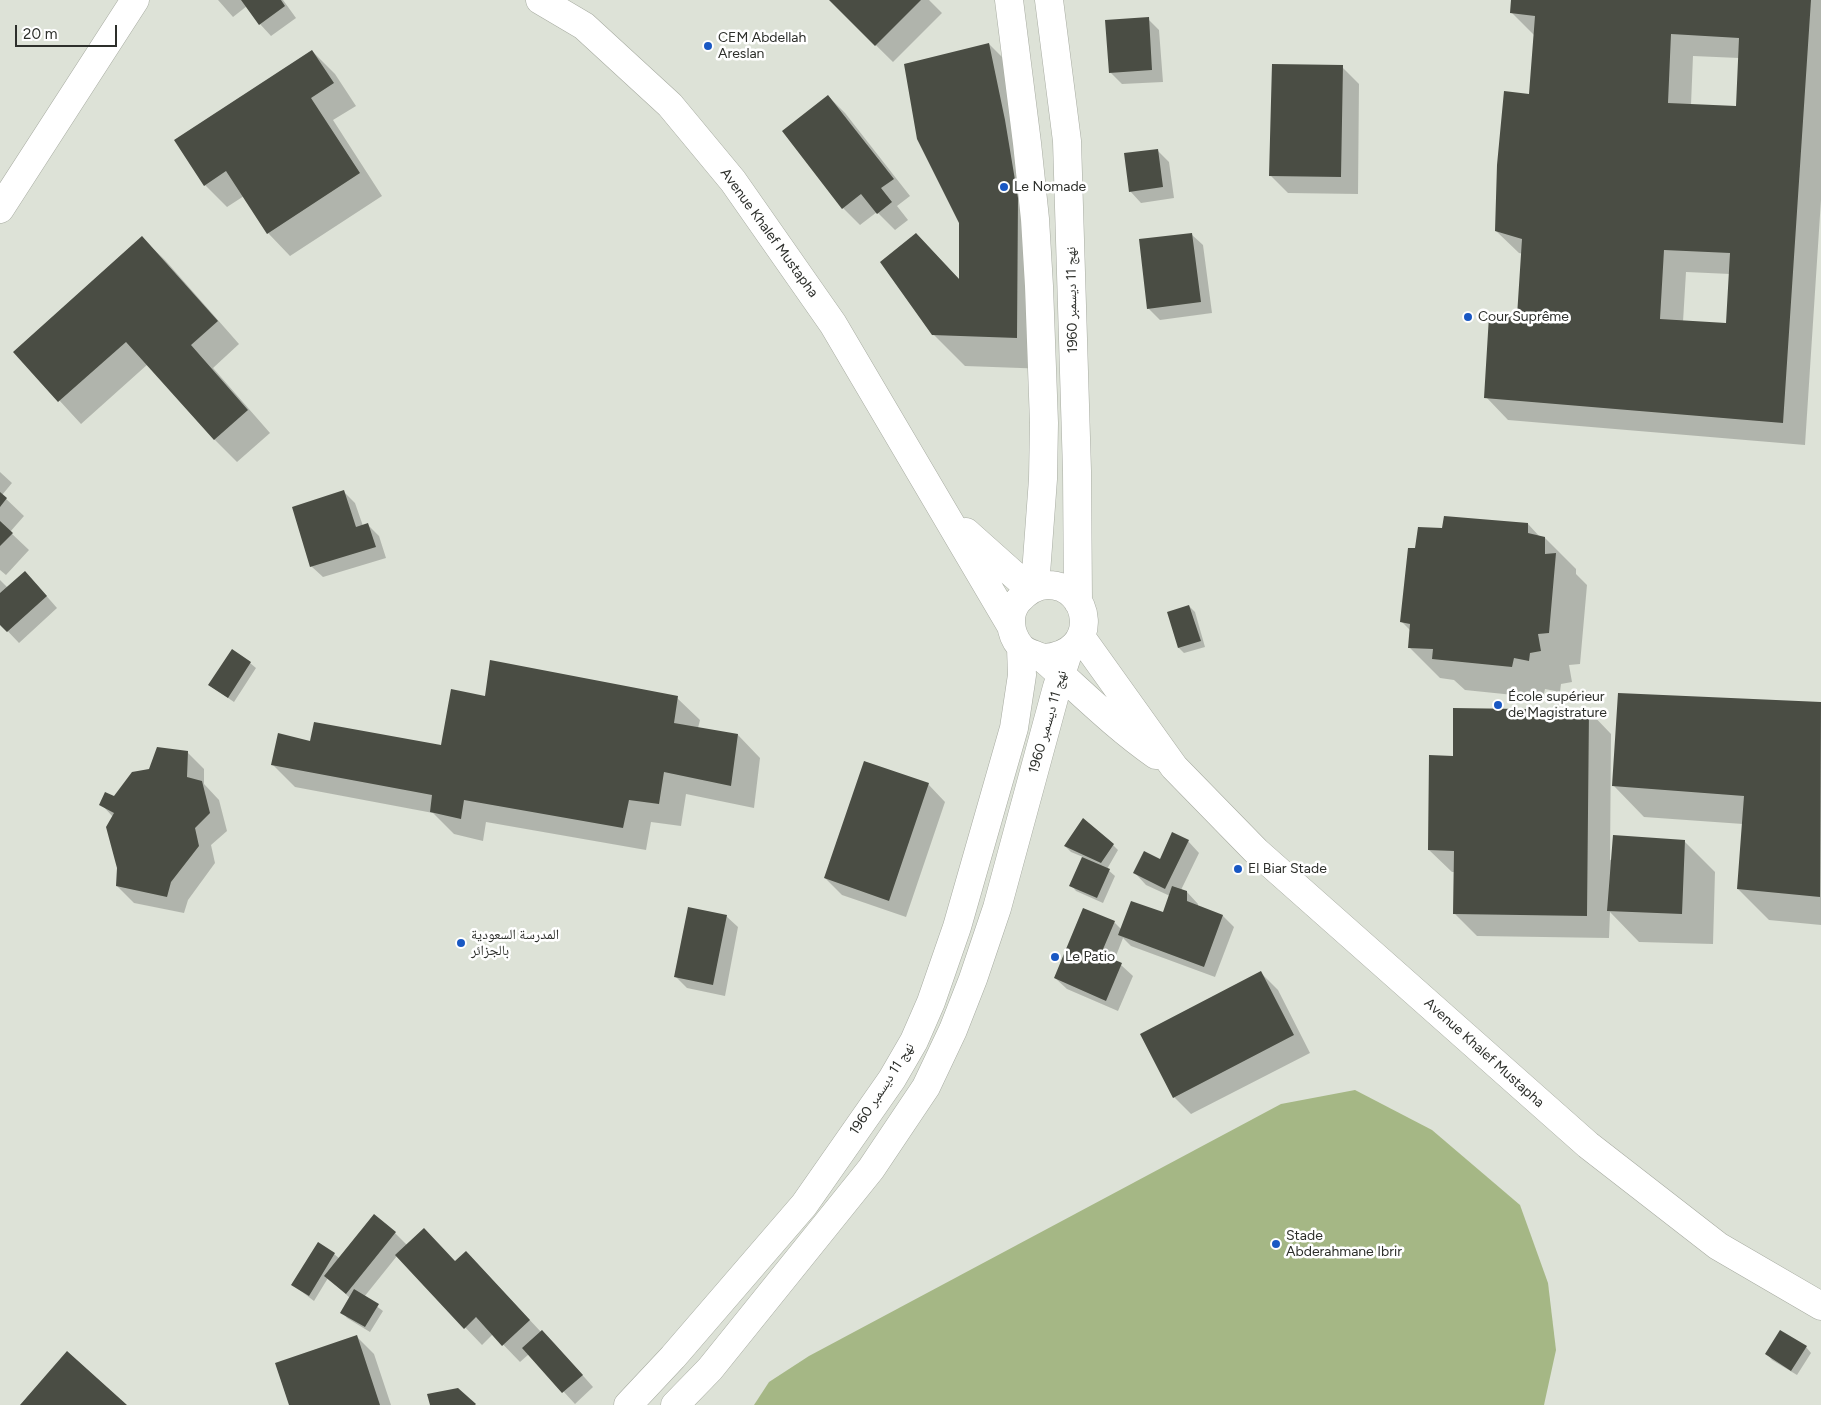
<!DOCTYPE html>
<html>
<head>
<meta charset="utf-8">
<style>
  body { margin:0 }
  #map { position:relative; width:1821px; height:1405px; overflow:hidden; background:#dde2d7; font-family:Figtree,sans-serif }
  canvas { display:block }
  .scale { position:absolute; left:15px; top:25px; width:102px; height:22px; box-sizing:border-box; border:2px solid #2d2f2b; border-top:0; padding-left:6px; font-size:15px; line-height:18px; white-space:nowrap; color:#2d2f2b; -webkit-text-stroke:4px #fff; paint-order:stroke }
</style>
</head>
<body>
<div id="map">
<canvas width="1821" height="1405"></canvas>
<div class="scale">20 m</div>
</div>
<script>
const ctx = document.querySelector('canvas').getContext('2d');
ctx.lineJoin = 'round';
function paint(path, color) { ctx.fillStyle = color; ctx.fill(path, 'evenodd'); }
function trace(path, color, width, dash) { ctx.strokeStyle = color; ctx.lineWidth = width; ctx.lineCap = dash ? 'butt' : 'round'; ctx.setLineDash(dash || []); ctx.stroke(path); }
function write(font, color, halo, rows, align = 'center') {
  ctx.font = font + ' Figtree,"Noto Naskh Arabic",sans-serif'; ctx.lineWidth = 5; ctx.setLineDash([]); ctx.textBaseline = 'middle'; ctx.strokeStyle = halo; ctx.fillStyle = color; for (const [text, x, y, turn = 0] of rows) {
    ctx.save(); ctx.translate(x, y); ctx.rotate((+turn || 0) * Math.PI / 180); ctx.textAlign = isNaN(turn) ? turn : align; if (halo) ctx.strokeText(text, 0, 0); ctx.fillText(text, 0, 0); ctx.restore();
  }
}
paint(new Path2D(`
  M 1355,1090 L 1432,1130 L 1520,1205 L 1548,1283 L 1556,1350 L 1544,1405 L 754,1405 L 769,1382 L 809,1356 L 1281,1104 Z`), '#a5b785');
paint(new Path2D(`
  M 218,0 L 283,0 L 296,18 L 271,36 L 260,24 L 247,6 L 233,17 Z
  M 830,0 L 929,0 L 942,13 L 893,62 Z
  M 1512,0 L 1821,0 L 1821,200 L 1805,445 L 1508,420 L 1486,397 L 1519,317 L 1523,254 L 1519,253 L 1496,231 L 1531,95 L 1534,35 L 1512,13 ZM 1693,56 L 1739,58 L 1737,108 L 1691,105 ZM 1686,272 L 1730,274 L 1727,324 L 1683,322 Z
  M 1148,19 L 1159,30 L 1163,82 L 1122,84 L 1110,72 Z
  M 989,44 L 1020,75 L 1048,369 L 965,366 L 933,334 L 916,234 L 960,280 Z
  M 312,51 L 335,74 L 356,106 L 333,120 L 382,196 L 290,256 L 268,233 L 244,196 L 227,207 L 205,185 Z
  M 1342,67 L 1359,84 L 1358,194 L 1288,193 L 1271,176 Z
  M 828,96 L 845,113 L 910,196 L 897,206 L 908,220 L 895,230 L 877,212 L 860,225 L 843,208 L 784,132 Z
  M 1157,150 L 1169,162 L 1174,198 L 1141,203 L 1130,191 Z
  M 1191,234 L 1203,245 L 1212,313 L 1160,320 L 1148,308 Z
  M 142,238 L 165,260 L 239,344 L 213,368 L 270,433 L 237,462 L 215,440 L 148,364 L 81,424 L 15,352 Z
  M 0,472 L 12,483 L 2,495 L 24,516 L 10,532 L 29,550 L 6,575 L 0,570 Z
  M 344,492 L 355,503 L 363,526 L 368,525 L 379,536 L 386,558 L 323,577 L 311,566 Z
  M 1528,524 L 1540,537 L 1545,538 L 1576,569 L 1576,574 L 1587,585 L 1580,664 L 1569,665 L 1572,682 L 1561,684 L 1560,692 L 1545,689 L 1543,698 L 1465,690 L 1454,680 L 1440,678 L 1409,647 L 1410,630 L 1401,621 L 1416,549 L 1443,530 Z
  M 0,580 L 8,588 L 36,584 L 57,608 L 19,643 L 0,623 Z
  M 1189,606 L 1195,612 L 1205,647 L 1184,653 L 1179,648 Z
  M 250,663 L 256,668 L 234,702 L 209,685 Z
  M 1620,694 L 1821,703 L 1821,925 L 1769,920 L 1738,889 L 1743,824 L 1644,817 L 1613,785 Z
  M 486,698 L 677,698 L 700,720 L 698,728 L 738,735 L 760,758 L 754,808 L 686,794 L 681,826 L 651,822 L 646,850 L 486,822 L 483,841 L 454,834 L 433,813 L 295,787 L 273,765 L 311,743 L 442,747 Z
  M 1589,711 L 1611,734 L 1610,860 L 1684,841 L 1715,872 L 1713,944 L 1639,942 L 1610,912 L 1609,938 L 1477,936 L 1454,913 L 1455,872 L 1452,872 L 1429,850 L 1454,757 Z
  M 187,752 L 204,769 L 204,784 L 219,800 L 227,831 L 211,845 L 215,863 L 188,900 L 184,913 L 134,903 L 117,886 L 119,868 L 113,817 L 101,804 Z
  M 928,784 L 945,802 L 906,917 L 842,895 L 825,878 Z
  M 1188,841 L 1199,853 L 1181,890 L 1187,892 L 1198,904 L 1198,907 L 1223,916 L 1234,927 L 1215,977 L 1131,946 L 1123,938 L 1114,961 L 1121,965 L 1133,976 L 1118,1011 L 1067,989 L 1055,978 L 1114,922 L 1122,930 L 1164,914 L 1170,896 L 1146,885 L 1135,873 L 1160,861 Z
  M 1113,845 L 1118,850 L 1107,869 L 1115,876 L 1103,903 L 1076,891 L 1071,885 L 1083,857 L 1071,852 L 1065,846 Z
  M 726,916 L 738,927 L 725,996 L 687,988 L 675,976 Z
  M 1261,973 L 1278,990 L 1310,1053 L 1191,1114 L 1174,1097 Z
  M 395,1233 L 407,1245 L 456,1263 L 483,1270 L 541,1332 L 542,1331 L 554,1343 L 593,1387 L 575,1404 L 529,1354 L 520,1362 L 493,1334 L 482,1345 L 397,1256 L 364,1297 L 383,1311 L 370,1332 L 347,1318 L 342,1312 L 350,1298 L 328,1278 L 314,1301 L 293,1285 L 334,1254 L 340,1259 Z
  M 357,1337 L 374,1354 L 391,1405 L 291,1405 Z
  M 1806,1347 L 1811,1353 L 1797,1375 L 1772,1360 L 1767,1354 Z`), '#0003');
paint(new Path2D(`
  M 241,0 L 281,0 L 285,6 L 259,25 Z
  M 829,0 L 921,0 L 875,46 Z
  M 1511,0 L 1811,0 L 1783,423 L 1484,398 L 1489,316 L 1517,316 L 1522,239 L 1495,231 L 1497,165 L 1504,91 L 1529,94 L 1535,16 L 1510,13 ZM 1671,34 L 1739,38 L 1736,106 L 1668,103 ZM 1664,250 L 1730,253 L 1726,323 L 1660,319 Z
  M 1149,17 L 1152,70 L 1109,73 L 1105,20 Z
  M 989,43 L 1005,120 L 1018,198 L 1017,338 L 932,335 L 880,262 L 916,233 L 959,279 L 959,223 L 917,139 L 904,64 Z
  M 312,50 L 334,83 L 311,98 L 360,173 L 267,234 L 226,171 L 204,186 L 174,140 Z
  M 1272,64 L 1343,65 L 1341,177 L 1269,176 Z
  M 828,95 L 894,179 L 881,188 L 892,202 L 877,214 L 861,194 L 842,209 L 782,131 Z
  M 1158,149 L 1163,187 L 1129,192 L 1124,153 Z
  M 1192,233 L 1201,302 L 1147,309 L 1139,239 Z
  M 142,236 L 218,321 L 191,345 L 248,410 L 214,440 L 126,342 L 58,402 L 13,352 Z
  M 344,490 L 356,527 L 368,523 L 376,547 L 310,567 L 292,507 Z
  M 0,492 L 7,498 L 0,507 Z
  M 1444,516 L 1528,523 L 1528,533 L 1545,537 L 1545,554 L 1556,553 L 1549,633 L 1538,634 L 1541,651 L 1530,653 L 1529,661 L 1514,658 L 1512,667 L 1432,659 L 1433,649 L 1408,648 L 1410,624 L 1400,622 L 1408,548 L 1415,548 L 1418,527 L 1442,528 Z
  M 0,521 L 13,533 L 0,546 Z
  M 25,571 L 47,596 L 7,632 L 0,625 L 0,593 Z
  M 1189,605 L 1201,641 L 1178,648 L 1167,612 Z
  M 232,649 L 251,662 L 228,698 L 208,685 Z
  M 490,660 L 678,696 L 674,723 L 738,734 L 731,786 L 664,772 L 659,804 L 629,800 L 623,828 L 464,800 L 461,819 L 430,812 L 432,795 L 271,765 L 278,733 L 310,741 L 314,722 L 441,745 L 451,689 L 485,696 Z
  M 1618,693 L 1821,702 L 1820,897 L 1737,889 L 1744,796 L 1612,786 Z
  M 1453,708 L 1589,710 L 1587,916 L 1453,914 L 1454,851 L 1428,850 L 1429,755 L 1453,756 Z
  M 157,747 L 188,751 L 187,777 L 202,781 L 210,813 L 195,828 L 199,846 L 171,882 L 167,897 L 116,886 L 117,868 L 106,827 L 114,813 L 99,805 L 105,792 L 114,796 L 132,772 L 149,769 Z
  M 864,761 L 929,783 L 889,901 L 824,878 Z
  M 1083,818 L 1114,844 L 1101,863 L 1064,846 Z
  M 1172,832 L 1189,840 L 1165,889 L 1133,873 L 1144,851 L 1160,859 Z
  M 1613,835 L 1685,840 L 1682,914 L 1607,911 Z
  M 1082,857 L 1110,869 L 1097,898 L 1069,886 Z
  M 1172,886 L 1187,891 L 1187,901 L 1223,915 L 1204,967 L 1118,935 L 1131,901 L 1163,912 Z
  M 688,907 L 727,915 L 713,985 L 674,977 Z
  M 1083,908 L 1115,921 L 1101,954 L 1122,963 L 1106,1001 L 1054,978 Z
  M 1261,971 L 1294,1035 L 1173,1098 L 1140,1034 Z
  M 374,1214 L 396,1232 L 346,1294 L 324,1276 Z
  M 424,1228 L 455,1261 L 466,1251 L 530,1320 L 502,1346 L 476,1317 L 464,1329 L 395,1255 Z
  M 318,1242 L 335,1253 L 309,1296 L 291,1285 Z
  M 354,1289 L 379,1304 L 365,1327 L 340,1313 Z
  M 542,1330 L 583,1375 L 562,1393 L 522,1348 Z
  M 1780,1330 L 1807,1346 L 1791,1371 L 1765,1354 Z
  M 357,1335 L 380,1405 L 289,1405 L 275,1363 Z
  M 67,1351 L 127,1405 L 20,1405 Z
  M 458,1388 L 476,1404 L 475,1405 L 430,1405 L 427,1394 Z`), '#4a4d44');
const street = new Path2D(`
  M 0,209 L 135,0`);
const secondary = new Path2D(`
  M 540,0 L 584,26 L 670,105 L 733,181 L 833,324 L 1011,626
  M 1009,0 L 1027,143 L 1035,219 L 1039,286 L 1044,423 L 1043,479 L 1035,587
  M 1049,0 L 1067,141 L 1077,471 L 1078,602
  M 966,532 L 1031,590
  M 1081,637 L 1174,767 L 1256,851 L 1588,1145 L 1718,1246 L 1821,1306
  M 1044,658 C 1102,654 1091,585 1048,585 C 1036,585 1026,592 1018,601 C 1007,614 1010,634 1020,646 C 1027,655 1039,654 1046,661 C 1082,693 1116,727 1156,755
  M 628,1405 L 673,1357 L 804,1205 L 892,1079 L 914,1041 L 931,1002 L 957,927 L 1014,728 L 1022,675 L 1021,648
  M 675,1405 L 710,1369 L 871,1169 L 926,1087 L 953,1030 L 973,979 L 997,908 L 1057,687 L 1068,653`);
trace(street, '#a7aba1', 29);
trace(secondary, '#a7aba1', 29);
trace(street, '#fff', 28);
trace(secondary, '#fff', 28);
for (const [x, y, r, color] of [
  [708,46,5,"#1958c3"],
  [1004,187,5,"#1958c3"],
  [1468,317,5,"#1958c3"],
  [1498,705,5,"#1958c3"],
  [1238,869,5,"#1958c3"],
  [461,943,5,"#1958c3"],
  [1055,957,5,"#1958c3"],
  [1276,1244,5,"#1958c3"]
]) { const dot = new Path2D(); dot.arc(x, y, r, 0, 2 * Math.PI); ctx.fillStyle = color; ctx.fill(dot); trace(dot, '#fff', 2); }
write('14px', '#2d2f2b', '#fff', [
  ["CEM Abdellah",718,38],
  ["Areslan",718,54],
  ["Le Nomade",1014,187],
  ["Cour Suprême",1478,317],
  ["École supérieur",1508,697],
  ["de Magistrature",1508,713],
  ["El Biar Stade",1248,869],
  ["المدرسة السعودية",471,935],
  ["بالجزائر",471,951],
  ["Le Patio",1065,957],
  ["Stade",1286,1236],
  ["Abderahmane Ibrir",1286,1252]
], 'left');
write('14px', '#2d2f2b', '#fff', [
  ["Avenue Khalef Mustapha",769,233,54],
  ["نهج 11 ديسمبر 1960",1072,300,-91],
  ["نهج 11 ديسمبر 1960",1048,722,-74],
  ["Avenue Khalef Mustapha",1484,1053,42],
  ["نهج 11 ديسمبر 1960",882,1089,-57]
]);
</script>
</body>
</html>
